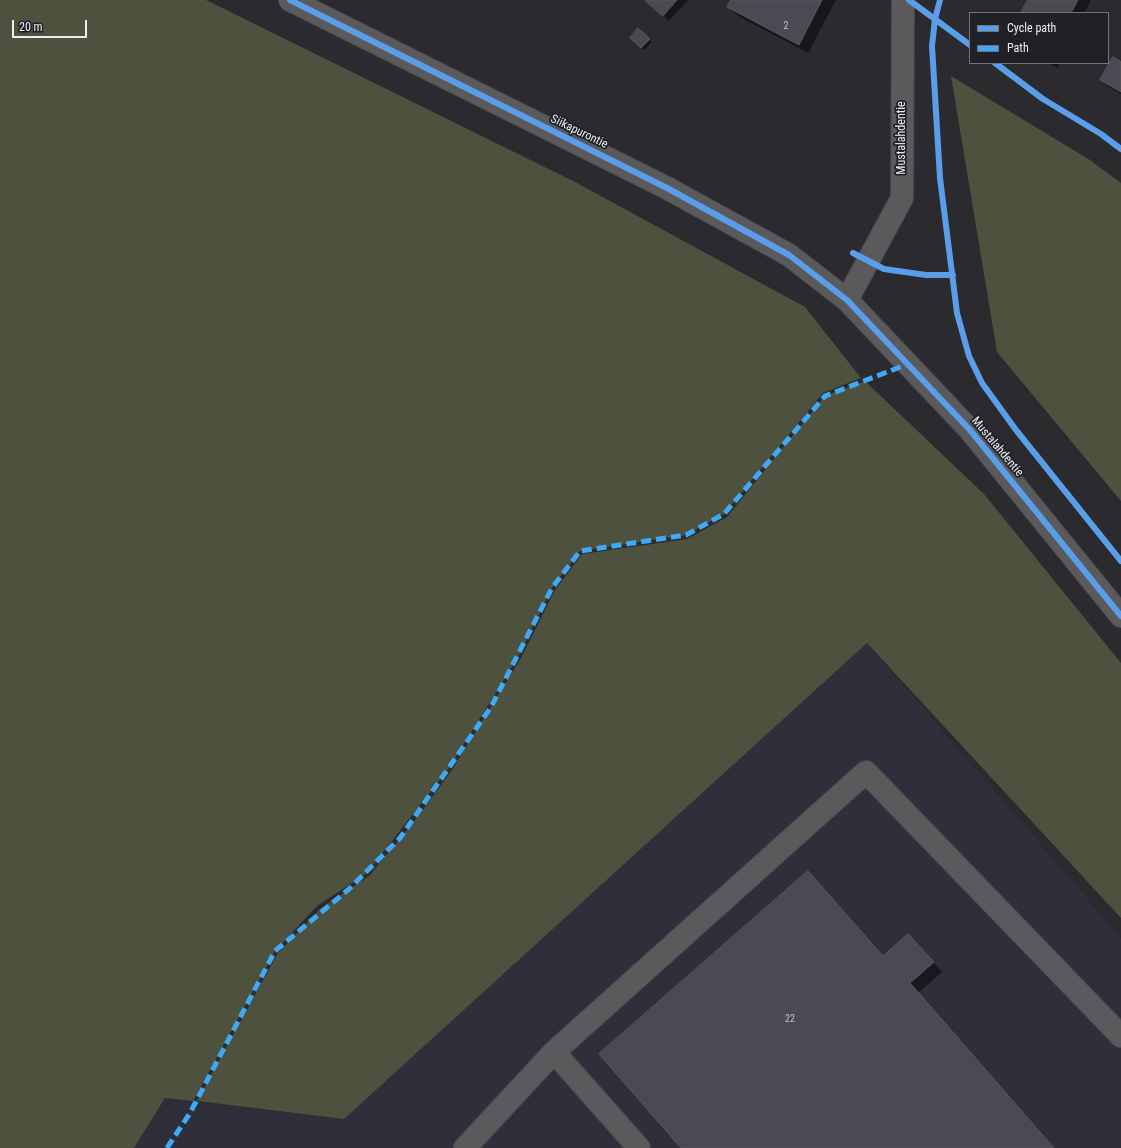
<!DOCTYPE html>
<html>
<head>
<meta charset="utf-8">
<style>
  body { margin:0 }
  #map { position:relative; width:1121px; height:1148px; overflow:hidden; background:#2b2b2f; font-family:"Roboto Condensed",sans-serif }
  canvas { display:block }
  .legend { position:absolute; left:969px; top:12px; width:140px; height:52px; box-sizing:border-box; background:#202127; border:1px solid #727378; margin:0; padding:5px 7px; list-style:none; font-size:12px; color:#ededf2 }
  .legend li { display:flex; align-items:center; gap:8px; height:20px }
  .legend b { width:20px; border:1px solid #727378 }
  .scale { position:absolute; left:12px; top:20px; width:75px; height:18px; box-sizing:border-box; border:2px solid #ededf2; border-top:0; padding-left:5px; font-size:12px; line-height:14px; white-space:nowrap; color:#ededf2; -webkit-text-stroke:3px #202127; paint-order:stroke }
</style>
</head>
<body>
<div id="map">
<canvas width="1121" height="1148"></canvas>
<ul class="legend">
<li><b style="height:5px;background:#5a9eea"></b>Cycle path</li>
<li><b style="height:5px;background:#3fa9f5"></b>Path</li>
</ul>
<div class="scale">20 m</div>
</div>
<script>
const ctx = document.querySelector('canvas').getContext('2d');
ctx.lineJoin = 'round';
function paint(path, color) { ctx.fillStyle = color; ctx.fill(path, 'evenodd'); }
function trace(path, color, width, dash) { ctx.strokeStyle = color; ctx.lineWidth = width; ctx.lineCap = dash ? 'butt' : 'round'; ctx.setLineDash(dash || []); ctx.stroke(path); }
function write(font, color, halo, rows, align = 'center') {
  ctx.font = font + ' "Roboto Condensed",sans-serif'; ctx.lineWidth = 3.5; ctx.setLineDash([]); ctx.textBaseline = 'middle'; ctx.strokeStyle = halo; ctx.fillStyle = color; for (const [text, x, y, turn = 0] of rows) {
    ctx.save(); ctx.translate(x, y); ctx.rotate((+turn || 0) * Math.PI / 180); ctx.textAlign = isNaN(turn) ? turn : align; if (halo) ctx.strokeText(text, 0, 0); ctx.fillText(text, 0, 0); ctx.restore();
  }
}
paint(new Path2D(`
  M 867,643 L 1121,938 L 1121,1148 L 134,1148 L 165,1098 L 344,1119 Z`), '#2e2f3a');
paint(new Path2D(`
  M 0,0 L 206,0 L 575,182 L 805,307 L 861,378 L 823,393 L 724,514 L 686,535 L 580,551 L 552,588 L 518,657 L 449,768 L 367,873 L 317,906 L 275,951 L 193,1101 L 165,1098 L 134,1148 L 0,1148 Z
  M 951,76 L 1090,160 L 1121,183 L 1121,501 L 997,352 Z
  M 865,381 L 984,494 L 1121,663 L 1121,918 L 867,643 L 344,1119 L 197,1101 L 278,953 L 320,909 L 369,876 L 413,823 L 452,770 L 521,658 L 555,590 L 582,554 L 687,539 L 727,517 L 825,396 Z`), '#4d513e');
paint(new Path2D(`
  M 645,0 L 688,0 L 669,21 Z
  M 732,0 L 836,0 L 808,53 L 738,16 L 729,7 Z
  M 1029,0 L 1091,0 L 1085,13 L 1023,13 Z
  M 638,30 L 652,42 L 644,50 L 631,38 Z
  M 1047,63 L 1060,63 L 1058,68 Z
  M 1121,63 L 1121,94 L 1107,86 L 1101,80 Z
  M 808,872 L 884,957 L 918,945 L 942,972 L 918,993 L 1054,1148 L 683,1148 Z`), '#0007');
const building = new Path2D(`
  M 645,0 L 677,0 L 663,16 Z
  M 731,0 L 822,0 L 799,45 L 727,7 Z
  M 1028,0 L 1078,0 L 1071,13 L 1021,13 Z
  M 638,28 L 650,39 L 641,48 L 630,38 Z
  M 1113,57 L 1121,62 L 1121,92 L 1100,80 Z
  M 808,871 L 883,956 L 908,934 L 934,962 L 910,983 L 1054,1148 L 681,1148 L 599,1054 Z`);
paint(building, '#494a52');
trace(building, '#58585c', 1);
const minor = new Path2D(`
  M 290,0 L 667,188 L 789,255 L 847,300 L 970,430 L 1121,616
  M 847,300 L 902,198 L 903,0
  M 554,1052 L 866,772 L 1121,1036
  M 465,1148 L 554,1052 L 639,1148`);
trace(minor, '#47484c', 24);
trace(minor, '#5a5a5d', 22);
trace(new Path2D(`
  M 167,1148 L 190,1113 L 275,951 L 349,889 L 400,838 L 491,707 L 552,588 L 580,551 L 686,535 L 724,514 L 825,396 L 908,364`), '#3fa9f5', 5, [10, 5]);
trace(new Path2D(`
  M 290,0 L 667,188 L 789,255 L 847,300 L 970,430 L 1121,616
  M 909,0 L 970,45
  M 940,0 L 935,19 L 932,46 L 940,178 L 957,313 L 969,356 L 982,383 L 1016,430 L 1121,561
  M 995,63 L 1043,99 L 1101,134 L 1121,149
  M 853,253 L 884,269 L 926,275 L 953,275`), '#5a9eea', 6);
write('10px', '#c4c4ca', null, [
  ["2",786,26],
  ["22",790,1019]
]);
write('12px', '#ededf2', '#202127', [
  ["Siikapurontie",579,132,26],
  ["Mustalahdentie",902,138,-90],
  ["Mustalahdentie",997,447,50]
]);
</script>
</body>
</html>
